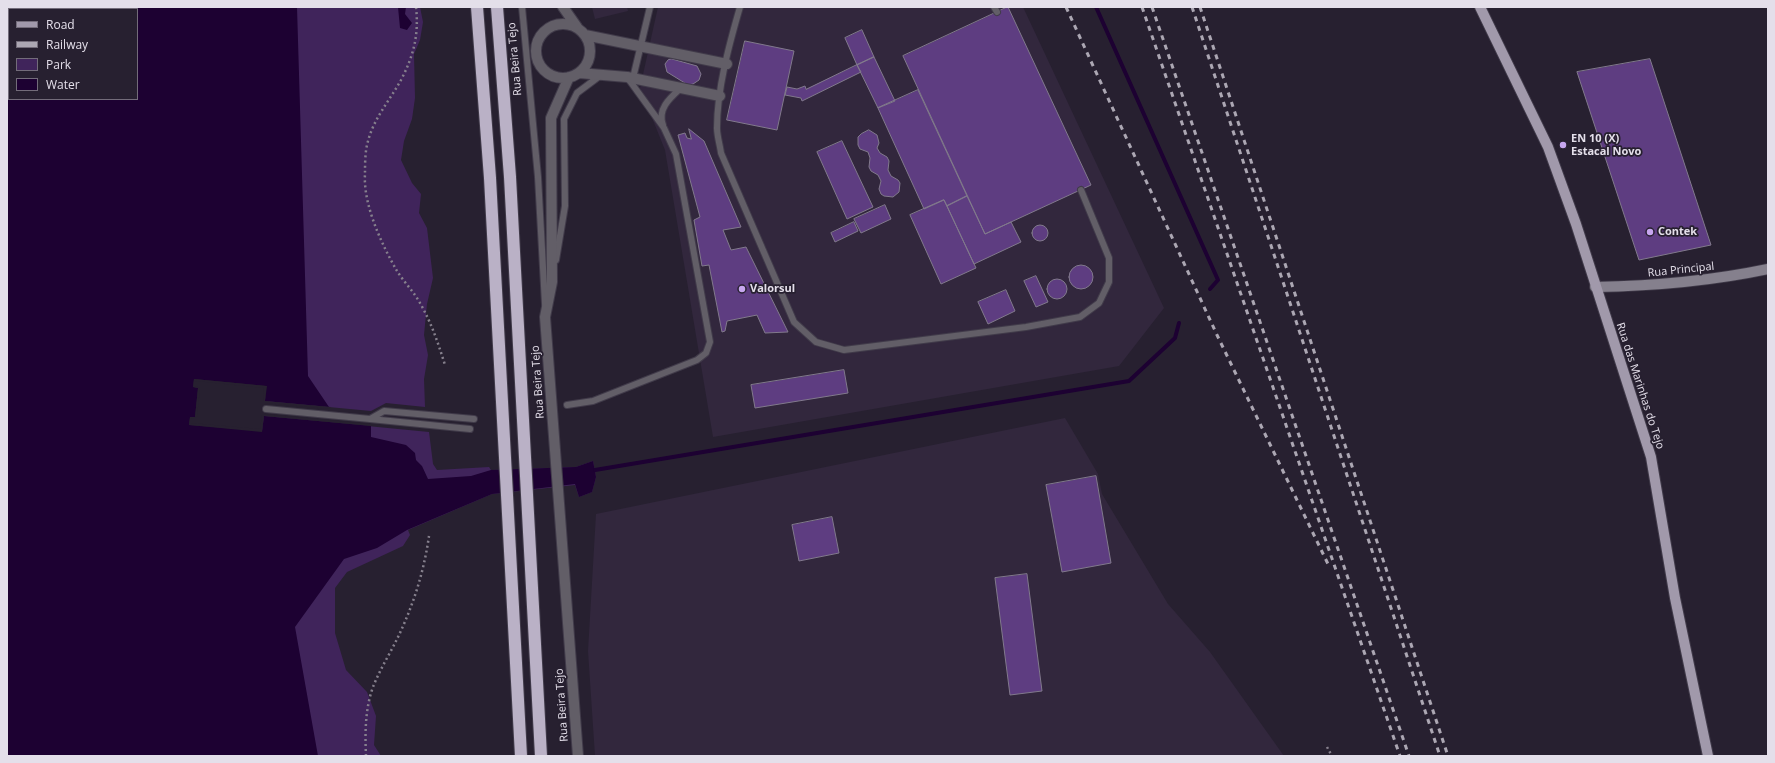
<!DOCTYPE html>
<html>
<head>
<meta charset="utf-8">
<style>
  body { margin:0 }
  #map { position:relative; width:1775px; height:763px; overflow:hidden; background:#272030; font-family:"Open Sans",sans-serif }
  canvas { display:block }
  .frame { position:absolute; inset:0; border:8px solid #e4dfea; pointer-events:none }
  .legend { position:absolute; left:8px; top:8px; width:130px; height:92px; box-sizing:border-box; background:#272030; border:1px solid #736c7a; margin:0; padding:5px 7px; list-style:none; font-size:12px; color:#e4dfea }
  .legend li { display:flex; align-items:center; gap:8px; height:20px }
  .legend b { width:20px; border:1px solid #736c7a }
</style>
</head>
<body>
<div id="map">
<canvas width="1775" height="763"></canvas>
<div class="frame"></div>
<ul class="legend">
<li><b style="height:5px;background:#a199ab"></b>Road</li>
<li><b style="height:5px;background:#aca7b3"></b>Railway</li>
<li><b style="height:11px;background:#40245b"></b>Park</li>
<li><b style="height:11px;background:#1d0132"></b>Water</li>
</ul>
</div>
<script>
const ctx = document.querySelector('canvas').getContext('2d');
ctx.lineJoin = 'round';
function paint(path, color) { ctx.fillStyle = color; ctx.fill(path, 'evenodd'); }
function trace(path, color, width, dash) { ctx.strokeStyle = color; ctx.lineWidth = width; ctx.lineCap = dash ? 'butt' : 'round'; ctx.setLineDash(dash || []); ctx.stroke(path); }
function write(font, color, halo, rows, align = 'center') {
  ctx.font = font + ' "Open Sans",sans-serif'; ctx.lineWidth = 3.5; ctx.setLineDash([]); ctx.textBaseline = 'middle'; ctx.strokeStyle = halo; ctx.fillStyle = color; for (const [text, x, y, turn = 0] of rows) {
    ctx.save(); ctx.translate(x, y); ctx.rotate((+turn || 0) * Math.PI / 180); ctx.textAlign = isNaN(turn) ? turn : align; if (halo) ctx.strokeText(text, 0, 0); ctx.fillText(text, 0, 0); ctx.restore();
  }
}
paint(new Path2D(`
  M 592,7 L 627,7 L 628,11 L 595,19 Z
  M 658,7 L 1023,7 L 1164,308 L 1119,366 L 713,437 L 665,150 L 640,88 Z
  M 1065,418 L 1098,474 L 1102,494 L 1168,604 L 1210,652 L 1284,756 L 595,756 L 588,651 L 596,514 Z`), '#32273d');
paint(new Path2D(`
  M 221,7 L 420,7 L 423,22 L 420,40 L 414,54 L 415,98 L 412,119 L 404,141 L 401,160 L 412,183 L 421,194 L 419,213 L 427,228 L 433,278 L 427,304 L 424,335 L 428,355 L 424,379 L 425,407 L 386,403 L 371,411 L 265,401 L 267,387 Z
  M 264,416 L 429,432 L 433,464 L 437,470 L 489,467 L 491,470 L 576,467 L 593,461 L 596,477 L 592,492 L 579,497 L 575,485 L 492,494 L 408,530 L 410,535 L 403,546 L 347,572 L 335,588 L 335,633 L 346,670 L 367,692 L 376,716 L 374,745 L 381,756 L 240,756 L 249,430 L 262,431 Z`), '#40245b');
paint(new Path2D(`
  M 7,7 L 297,7 L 308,376 L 329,407 L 265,401 L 266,386 L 194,379 L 193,387 L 198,388 L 195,417 L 190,417 L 189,425 L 262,431 L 264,416 L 371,426 L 371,437 L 406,445 L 415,453 L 416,460 L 422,466 L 428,479 L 471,476 L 491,470 L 576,467 L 593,461 L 596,477 L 592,492 L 579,497 L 575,484 L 492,494 L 407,530 L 377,548 L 344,559 L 295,627 L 318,756 L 7,756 ZM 9,9 L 137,9 L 137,99 L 9,99 Z
  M 398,7 L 406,7 L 405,14 L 412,23 L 407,30 L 400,28 Z`), '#1d0132');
paint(new Path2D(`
  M 194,379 L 267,386 L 265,401 L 331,407 L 328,409 L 265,403 L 263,401 L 264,388 L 195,381 L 195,386 L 200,388 L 197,417 L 191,419 L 191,423 L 260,429 L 262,415 L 264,414 L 371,424 L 373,426 L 264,416 L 262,432 L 189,425 L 190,417 L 195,417 L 198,388 L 193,387 Z`), '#272030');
trace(new Path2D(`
  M 1096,7 L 1218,280 L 1210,289
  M 595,470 L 1129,381 L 1175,338 L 1179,323`), '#1d0132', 4);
const building = new Path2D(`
  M 1008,7 L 1091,185 L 985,234 L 903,56 Z
  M 862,30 L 874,57 L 857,65 L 845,38 Z
  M 745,41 L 794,51 L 777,130 L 727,120 Z
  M 874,57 L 895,101 L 878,108 L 857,65 Z
  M 672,59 L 697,66 L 701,74 L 699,80 L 693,84 L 688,85 L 667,72 L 665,64 L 668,60 Z
  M 1650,59 L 1711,245 L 1639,260 L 1577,72 Z
  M 857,65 L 861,72 L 802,101 L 801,98 L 785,95 L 787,87 L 797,89 L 805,86 L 806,89 Z
  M 918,90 L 967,196 L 947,206 L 944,200 L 924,209 L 878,108 Z
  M 689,129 L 704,141 L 741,227 L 723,230 L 731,250 L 746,247 L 788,332 L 765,333 L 757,315 L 727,321 L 725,331 L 722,332 L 709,265 L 702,266 L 694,220 L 700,217 L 678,135 L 685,133 L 687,138 L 691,139 Z
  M 869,130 L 877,135 L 879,143 L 877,148 L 880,153 L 887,157 L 889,161 L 888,170 L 891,176 L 898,180 L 900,183 L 899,192 L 893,197 L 884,196 L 881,194 L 879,189 L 881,181 L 878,175 L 871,171 L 869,167 L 870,158 L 868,152 L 860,149 L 858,145 L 858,137 L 861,134 Z
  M 842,141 L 873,207 L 847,219 L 817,152 Z
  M 967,196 L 985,234 L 1011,222 L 1021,242 L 974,264 L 947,206 Z
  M 944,200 L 976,268 L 941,284 L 910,215 Z
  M 885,205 L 891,219 L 861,233 L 854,219 Z
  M 854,222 L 858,231 L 835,242 L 831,233 Z
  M1032 233a8 8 0 1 1 16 0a8 8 0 1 1-16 0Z
  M1069 277a12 12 0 1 1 24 0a12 12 0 1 1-24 0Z
  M 1036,276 L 1048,302 L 1036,307 L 1024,281 Z
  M1047 289a10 10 0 1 1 20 0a10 10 0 1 1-20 0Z
  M 1006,290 L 1015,311 L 988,324 L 978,302 Z
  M 844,370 L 848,393 L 755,408 L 751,385 Z
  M 1096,476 L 1111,563 L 1062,572 L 1046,485 Z
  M 832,517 L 839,553 L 799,561 L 792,525 Z
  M 1027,574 L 1042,691 L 1010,695 L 995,578 Z`);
paint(building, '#5e3d81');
trace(building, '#81798c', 1);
const lane = new Path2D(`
  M 522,7 L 538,177 L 545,304
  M 740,7 C 729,45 717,89 717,128 C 717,136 720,145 721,153 L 794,322 L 816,342 L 844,350 L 1026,327 L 1080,317 L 1099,303 L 1109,282 L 1109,258 L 1081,190
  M 994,7 L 997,12
  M 633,78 L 650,7
  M 663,125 C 657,109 670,98 681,88
  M 556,260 L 565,206 L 564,119 L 577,93 L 601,75
  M 567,405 L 593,401 L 697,360 L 706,353 L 710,342 L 676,154 L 664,128 L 627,77
  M 266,409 L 370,419 L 384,411 L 474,419
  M 370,419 L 470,429`);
const street = new Path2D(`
  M 563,7 L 577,27
  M536 51a27 27 0 1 1 54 0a27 27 0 1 1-54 0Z
  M 585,35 L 727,64
  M 579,73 L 627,77 L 720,96
  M 569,77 L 551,118 L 552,282 L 545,317 L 578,756`);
const secondary = new Path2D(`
  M 1595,287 C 1653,286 1711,281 1768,269`);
const primary = new Path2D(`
  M 1480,7 L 1548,147 L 1576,224 L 1651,457 L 1675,598 L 1708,756`);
const highway = new Path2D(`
  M 477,7 L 490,178 L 521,756
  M 497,7 L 510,177 L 541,756`);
trace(lane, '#413b4a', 8);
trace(street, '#413b4a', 12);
trace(secondary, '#413b4a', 12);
trace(primary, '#413b4a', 12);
trace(highway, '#413b4a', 14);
trace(new Path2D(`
  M 416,7 C 419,34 414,55 401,80 C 390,100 374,118 368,141 C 365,151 365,164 365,174 C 363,205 382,245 397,271 C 404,282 414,292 420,303 C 432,324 438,343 445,365
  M 1327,747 L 1332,756
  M 366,756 C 365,733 365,709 373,687 C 380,669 391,652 399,635 C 414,603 424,571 429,536`), '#86808d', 2.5, [2, 3]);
trace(lane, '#625e67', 6);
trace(street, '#625e67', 10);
trace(secondary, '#85808d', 10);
trace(primary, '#a199ab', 10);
trace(highway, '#bab1c6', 12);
trace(new Path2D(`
  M 1066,7 L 1217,335 L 1328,564
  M 1142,7 L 1400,756
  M 1152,7 L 1409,756
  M 1192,7 L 1440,756
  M 1200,7 L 1448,756`), '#aca7b3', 3, [5, 5]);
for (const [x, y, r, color] of [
  [1563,145,4,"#c7a6ef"],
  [1650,232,4,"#c7a6ef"],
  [742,289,4,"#c7a6ef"]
]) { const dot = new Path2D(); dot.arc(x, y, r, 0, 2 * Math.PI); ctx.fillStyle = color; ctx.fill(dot); trace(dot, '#272030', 1.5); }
write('11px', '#e4dfea', '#272030', [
  ["Rua Beira Tejo",515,59,-95],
  ["Rua Principal",1681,270,-6],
  ["Rua Beira Tejo",538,382,-94],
  ["Rua das Marinhas do Tejo",1640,386,72],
  ["Rua Beira Tejo",562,705,-94]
]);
write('bold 11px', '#e4dfea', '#272030', [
  ["EN 10 (X)",1571,139],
  ["Estacal Novo",1571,152],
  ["Contek",1658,232],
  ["Valorsul",750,289]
], 'left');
</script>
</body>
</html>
